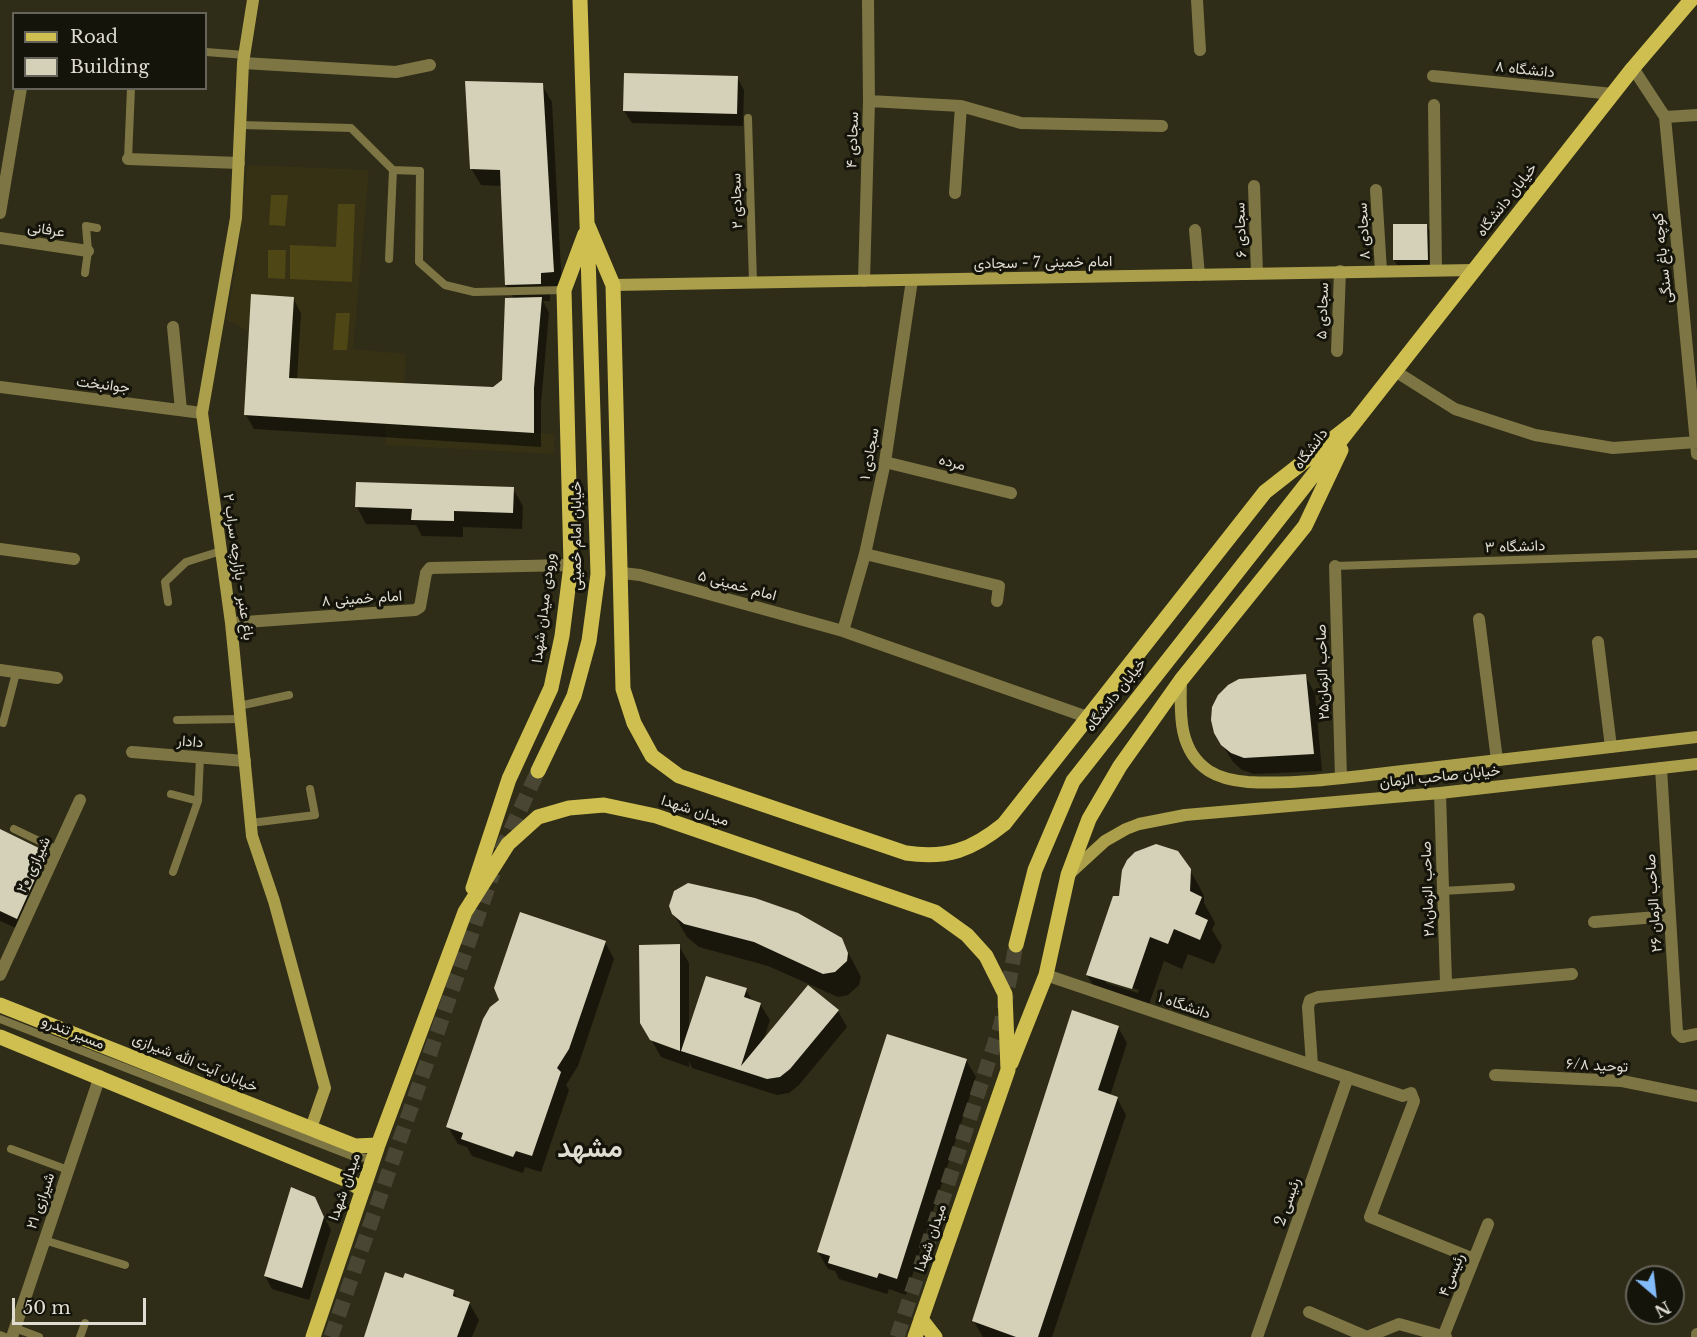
<!DOCTYPE html>
<html>
<head>
<meta charset="utf-8">
<style>
  body { margin:0 }
  #map { position:relative; width:1697px; height:1337px; overflow:hidden; background:#2f2c17; font-family:"Libre Baskerville",serif }
  canvas { display:block }
  .legend { position:absolute; left:12px; top:12px; width:195px; height:78px; box-sizing:border-box; background:#15140b; border:2px solid #66645a; margin:0; padding:8px 10px; list-style:none; font-size:18px; color:#dfddd1 }
  .legend li { display:flex; align-items:center; gap:12px; height:30px }
  .legend b { width:30px; border:2px solid #66645a }
  .north { position:absolute; left:1625px; top:1265px; width:60px; height:60px; box-sizing:border-box; background:#15140b; border:2px solid #66645a; border-radius:50%; rotate:152deg; font-size:16px; font-weight:700; line-height:24px; text-align:center; color:#dfddd1 }
  .north::after { content:''; display:block; margin:auto; width:21px; height:27px; background:#82bcfa; clip-path:polygon(50% 0,100% 100%,50% 72%,0 100%) }
  .scale { position:absolute; left:12px; top:1298px; width:134px; height:27px; box-sizing:border-box; border:3px solid #dfddd1; border-top:0; padding-left:8px; font-size:18px; line-height:21px; white-space:nowrap; color:#dfddd1; -webkit-text-stroke:4px #15140b; paint-order:stroke }
</style>
</head>
<body>
<div id="map">
<canvas width="1697" height="1337"></canvas>
<ul class="legend">
<li><b style="height:8px;background:#cfbf50"></b>Road</li>
<li><b style="height:16px;background:#d5d1b8"></b>Building</li>
</ul>
<div class="north">N</div>
<div class="scale">50 m</div>
</div>
<script>
const ctx = document.querySelector('canvas').getContext('2d');
ctx.lineJoin = 'round';
function paint(path, color) { ctx.fillStyle = color; ctx.fill(path, 'evenodd'); }
function trace(path, color, width, dash) { ctx.strokeStyle = color; ctx.lineWidth = width; ctx.lineCap = dash ? 'butt' : 'round'; ctx.setLineDash(dash || []); ctx.stroke(path); }
function write(font, color, halo, rows, align = 'center') {
  ctx.font = font + ' "Libre Baskerville",Vazirmatn,serif'; ctx.lineWidth = 6; ctx.setLineDash([]); ctx.textBaseline = 'middle'; ctx.strokeStyle = halo; ctx.fillStyle = color; for (const [text, x, y, turn = 0] of rows) {
    ctx.save(); ctx.translate(x, y); ctx.rotate((+turn || 0) * Math.PI / 180); ctx.textAlign = isNaN(turn) ? turn : align; if (halo) ctx.strokeText(text, 0, 0); ctx.fillText(text, 0, 0); ctx.restore();
  }
}
paint(new Path2D(`
  M 247,165 L 369,170 L 353,349 L 406,354 L 402,425 L 554,434 L 554,454 L 386,445 L 385,425 L 244,415 L 249,331 L 226,320 L 238,257 Z`), '#363115');
paint(new Path2D(`
  M 271,195 L 288,195 L 285,226 L 269,225 Z
  M 338,204 L 355,204 L 352,282 L 290,279 L 290,245 L 336,247 Z
  M 268,250 L 286,250 L 285,279 L 268,278 Z
  M 336,313 L 350,313 L 347,350 L 333,350 Z`), '#4e4615');
paint(new Path2D(`
  M 737,77 L 744,90 L 743,126 L 632,123 L 624,111 Z
  M 542,85 L 552,102 L 562,288 L 550,289 L 550,301 L 543,301 L 549,313 L 541,404 L 541,447 L 254,429 L 246,415 L 293,298 L 301,313 L 297,380 L 494,388 L 503,381 L 514,299 L 506,285 L 502,186 L 481,185 L 471,168 Z
  M 1395,225 L 1426,225 L 1431,233 L 1431,268 L 1399,268 L 1394,260 Z
  M 513,489 L 523,506 L 522,529 L 463,527 L 463,537 L 422,536 L 416,525 L 366,524 L 357,507 Z
  M 1305,676 L 1315,693 L 1322,771 L 1254,774 L 1242,770 L 1233,762 L 1215,733 Z
  M 0,833 L 46,853 L 55,868 L 25,932 L 0,921 Z
  M 1167,847 L 1184,860 L 1199,886 L 1204,896 L 1204,903 L 1215,923 L 1212,930 L 1222,946 L 1214,964 L 1188,954 L 1182,969 L 1164,961 L 1146,1013 L 1102,1000 L 1087,975 L 1120,897 L 1136,853 L 1145,848 ZM 1106,979 L 1139,990 L 1138,993 L 1106,983 Z
  M 675,892 L 841,939 L 861,977 L 859,985 L 848,995 L 838,997 L 768,966 L 699,947 L 687,937 L 673,913 L 672,898 Z
  M 605,942 L 614,959 L 578,1066 L 566,1085 L 569,1090 L 541,1172 L 525,1167 L 523,1173 L 472,1156 L 467,1147 L 458,1144 L 448,1127 Z
  M 679,946 L 689,963 L 689,1032 L 746,990 L 753,1002 L 760,1004 L 770,1020 L 763,1042 L 838,1011 L 847,1027 L 799,1085 L 789,1093 L 777,1095 L 692,1068 L 689,1061 L 689,1067 L 661,1057 L 642,1023 Z
  M 1118,1027 L 1127,1043 L 1110,1096 L 1117,1098 L 1126,1115 L 1052,1337 L 983,1337 L 973,1320 Z
  M 966,1060 L 976,1077 L 906,1295 L 889,1289 L 887,1294 L 839,1279 L 835,1271 L 828,1269 L 818,1252 Z
  M 314,1198 L 331,1230 L 309,1300 L 272,1289 L 265,1276 Z
  M 453,1291 L 458,1299 L 469,1303 L 479,1320 L 472,1337 L 365,1337 Z`), '#0007');
paint(new Path2D(`
  M 624,73 L 738,76 L 737,114 L 623,111 Z
  M 465,81 L 543,83 L 554,272 L 541,273 L 541,284 L 505,285 L 500,170 L 470,169 Z
  M 1393,224 L 1427,224 L 1428,260 L 1393,260 Z
  M 251,294 L 294,297 L 289,378 L 493,387 L 502,380 L 505,298 L 542,297 L 534,388 L 534,433 L 244,415 Z
  M 356,482 L 514,487 L 513,513 L 454,511 L 454,521 L 411,520 L 412,509 L 355,507 Z
  M 1306,674 L 1314,754 L 1244,758 L 1231,753 L 1221,745 L 1214,733 L 1211,720 L 1212,707 L 1218,695 L 1228,685 L 1239,679 Z
  M 0,829 L 47,852 L 17,919 L 0,911 Z
  M 1156,844 L 1178,851 L 1191,869 L 1190,891 L 1202,897 L 1195,914 L 1208,920 L 1200,940 L 1174,929 L 1168,944 L 1150,937 L 1132,989 L 1086,975 L 1113,896 L 1119,896 L 1122,870 L 1127,860 L 1135,852 Z
  M 688,883 L 755,898 L 798,913 L 842,938 L 848,953 L 847,961 L 835,972 L 823,974 L 754,942 L 684,924 L 672,914 L 669,906 L 674,891 Z
  M 520,912 L 606,941 L 569,1049 L 557,1068 L 561,1072 L 532,1156 L 516,1151 L 513,1157 L 461,1139 L 463,1133 L 446,1127 L 483,1019 L 490,1007 L 499,1000 L 494,988 Z
  M 680,944 L 680,1051 L 650,1040 L 640,1023 L 639,945 Z
  M 706,976 L 747,988 L 744,997 L 761,1003 L 741,1066 L 808,985 L 839,1010 L 790,1069 L 780,1077 L 767,1079 L 681,1051 Z
  M 1072,1010 L 1119,1026 L 1098,1090 L 1118,1097 L 1038,1337 L 1016,1337 L 972,1321 Z
  M 887,1034 L 967,1059 L 897,1279 L 879,1273 L 877,1278 L 828,1263 L 830,1256 L 817,1252 Z
  M 291,1187 L 315,1197 L 324,1217 L 302,1288 L 264,1276 Z
  M 385,1272 L 403,1278 L 405,1273 L 454,1290 L 453,1296 L 470,1302 L 457,1337 L 364,1337 Z`), '#d5d1b8');
trace(new Path2D(`
  M 501,851 L 538,771
  M 331,1337 L 493,873
  M 897,1337 L 1001,1024 L 1016,945`), '#494733', 15, [15, 8]);
trace(new Path2D(`
  M 206,52 L 245,55
  M 748,118 L 753,282
  M 241,125 L 351,128 L 393,170
  M 128,159 L 131,88
  M 389,259 L 393,170 L 420,171 L 419,262 L 445,285 L 474,292 L 564,290
  M 85,273 L 88,251 L 86,226 L 97,228
  M 1335,566 L 1697,554
  M 168,602 L 165,582 L 186,562 L 221,551
  M 239,706 L 289,695
  M 177,720 L 241,719
  M 3,723 L 16,673
  M 171,794 L 198,801
  M 251,823 L 315,815 L 310,789
  M 14,829 L 58,850
  M 173,872 L 198,801 L 200,757
  M 1443,891 L 1511,887
  M 0,1019 L 352,1156 L 373,1159
  M 11,1149 L 68,1170
  M 44,1240 L 125,1265
  M 15,1328 L 39,1337
  M 0,1335 L 5,1337
  M 80,1337 L 85,1323`), '#7d7544', 8);
trace(new Path2D(`
  M 1197,0 L 1200,50
  M 243,63 L 396,72 L 430,65
  M 1633,68 L 1665,117 L 1697,454
  M 1433,76 L 1613,94
  M 869,101 L 961,106 L 1021,123 L 1162,126
  M 1434,105 L 1436,270
  M 1665,117 L 1697,115
  M 128,159 L 239,163
  M 1254,186 L 1257,273
  M 1376,190 L 1381,271
  M 955,193 L 961,106
  M 0,213 L 21,88
  M 1195,230 L 1199,275
  M 0,238 L 88,251
  M 864,281 L 869,101 L 868,0
  M 173,327 L 181,410
  M 1337,351 L 1340,271
  M 1395,371 L 1455,409 L 1535,435 L 1613,448 L 1697,442
  M 0,387 L 202,413
  M 885,462 L 1011,493
  M 0,549 L 74,559
  M 865,554 L 999,586 L 997,601
  M 1335,566 L 1341,778
  M 622,573 L 640,575 L 843,631 L 1087,717
  M 1479,619 L 1497,760
  M 231,623 L 415,610 L 420,607 L 426,573 L 430,568 L 571,565
  M 843,631 L 865,554 L 885,462 L 912,280
  M 1598,642 L 1611,747
  M 0,670 L 57,678
  M 132,752 L 245,761
  M 1661,768 L 1677,1032 L 1682,1037 L 1697,1034
  M 1440,793 L 1446,983
  M 1594,922 L 1670,916
  M 0,975 L 80,800
  M 1046,975 L 1403,1096 L 1411,1093 L 1414,1101 L 1370,1217 L 1474,1259
  M 1312,1065 L 1308,1007 L 1310,1000 L 1318,997 L 1572,974
  M 1495,1075 L 1622,1081 L 1697,1096
  M 1309,1312 L 1367,1337 L 1399,1324 L 1446,1337
  M 12,1337 L 100,1076
  M 1257,1337 L 1348,1077
  M 1443,1337 L 1488,1224
  M 1697,1337 L 1697,1334`), '#7d7544', 12);
trace(new Path2D(`
  M 253,0 L 243,63 L 236,218 L 202,413 L 231,623 L 252,836 L 274,901 L 325,1088 L 311,1128
  M 613,285 L 1474,270
  M 1181,680 C 1180,713 1178,751 1209,771 C 1220,778 1236,781 1248,782 C 1305,785 1364,775 1421,769 C 1513,758 1605,748 1697,737
  M 1069,874 L 1105,841 L 1126,829 L 1139,824 L 1185,815 L 1440,793 L 1697,764`), '#ab9f4c', 12);
trace(new Path2D(`
  M 588,226 L 613,285 L 623,689 L 634,723 L 652,756 L 679,776 L 906,853 C 947,859 972,850 1004,824 L 1265,492 L 1353,423
  M 538,771 L 574,696 L 589,641 L 598,574 L 580,0
  M 473,888 L 509,779 L 551,688 L 562,636 L 571,565 L 564,290 L 585,234
  M 1016,945 L 1035,870 L 1073,781 L 1633,68 L 1691,0
  M 0,1005 L 355,1146 L 378,1145
  M 0,1037 L 345,1179 L 363,1190
  M 1011,1063 L 1046,975 L 1068,875 L 1089,819 L 1120,766 L 1181,680 L 1305,526 L 1341,450
  M 921,1319 L 935,1337
  M 313,1337 L 378,1145 L 465,912 L 508,844 L 538,817 L 569,808 L 604,805 L 656,816 L 935,912 L 967,935 L 986,956 L 1005,994 L 1008,1070 L 915,1337`), '#cfbf50', 15);
write('15px', '#dfddd1', '#15140b', [
  ["دانشگاه ۸",1525,70,6],
  ["سجادی ۴",853,140,-88],
  ["خیابان دانشگاه",1507,200,-52],
  ["سجادی ۲",737,201,-92],
  ["عرفانی",46,230,8],
  ["سجادی ۶",1241,230,-92],
  ["سجادی ۸",1364,231,-93],
  ["کوچه باغ سنگی",1663,258,-96],
  ["امام خمینی 7 - سجادی",1043,263,-1],
  ["سجادی ۵",1323,311,-88],
  ["جوانبخت",103,385,7],
  ["دانشگاه",1311,449,-53],
  ["سجادی ۱",870,454,-80],
  ["مرده",952,463,14],
  ["خیابان امام خمینی",577,536,-90],
  ["دانشگاه ۳",1515,547,-2],
  ["باغ عنبر - بازارچه سراب ۲",238,567,82],
  ["امام خمینی ۵",737,586,15],
  ["امام خمینی ۸",362,599,-4],
  ["ورودی میدان شهدا",544,608,-83],
  ["صاحب الزمان۲۵",1323,672,-92],
  ["خیابان دانشگاه",1116,695,-52],
  ["دادار",190,742,4],
  ["خیابان صاحب الزمان",1440,777,-6],
  ["میدان شهدا",695,811,18],
  ["شیرازی ۲۰",34,865,-65],
  ["صاحب الزمان۲۸",1428,889,-92],
  ["صاحب الزمان ۲۶",1654,903,-94],
  ["دانشگاه ۱",1184,1006,19],
  ["مسیر تندرو",73,1033,22],
  ["خیابان آیت الله شیرازی",195,1063,22],
  ["توحید ۶/۸",1597,1066,3],
  ["میدان شهدا",345,1187,-71],
  ["شیرازی ۲۱",41,1201,-71],
  ["رئیسی 2",1288,1202,-71],
  ["میدان شهدا",931,1238,-71],
  ["رئیسی۴",1452,1275,-68]
]);
write('bold 27px', '#dfddd1', '#15140b', [
  ["مشهد",590,1149]
]);
</script>
</body>
</html>
